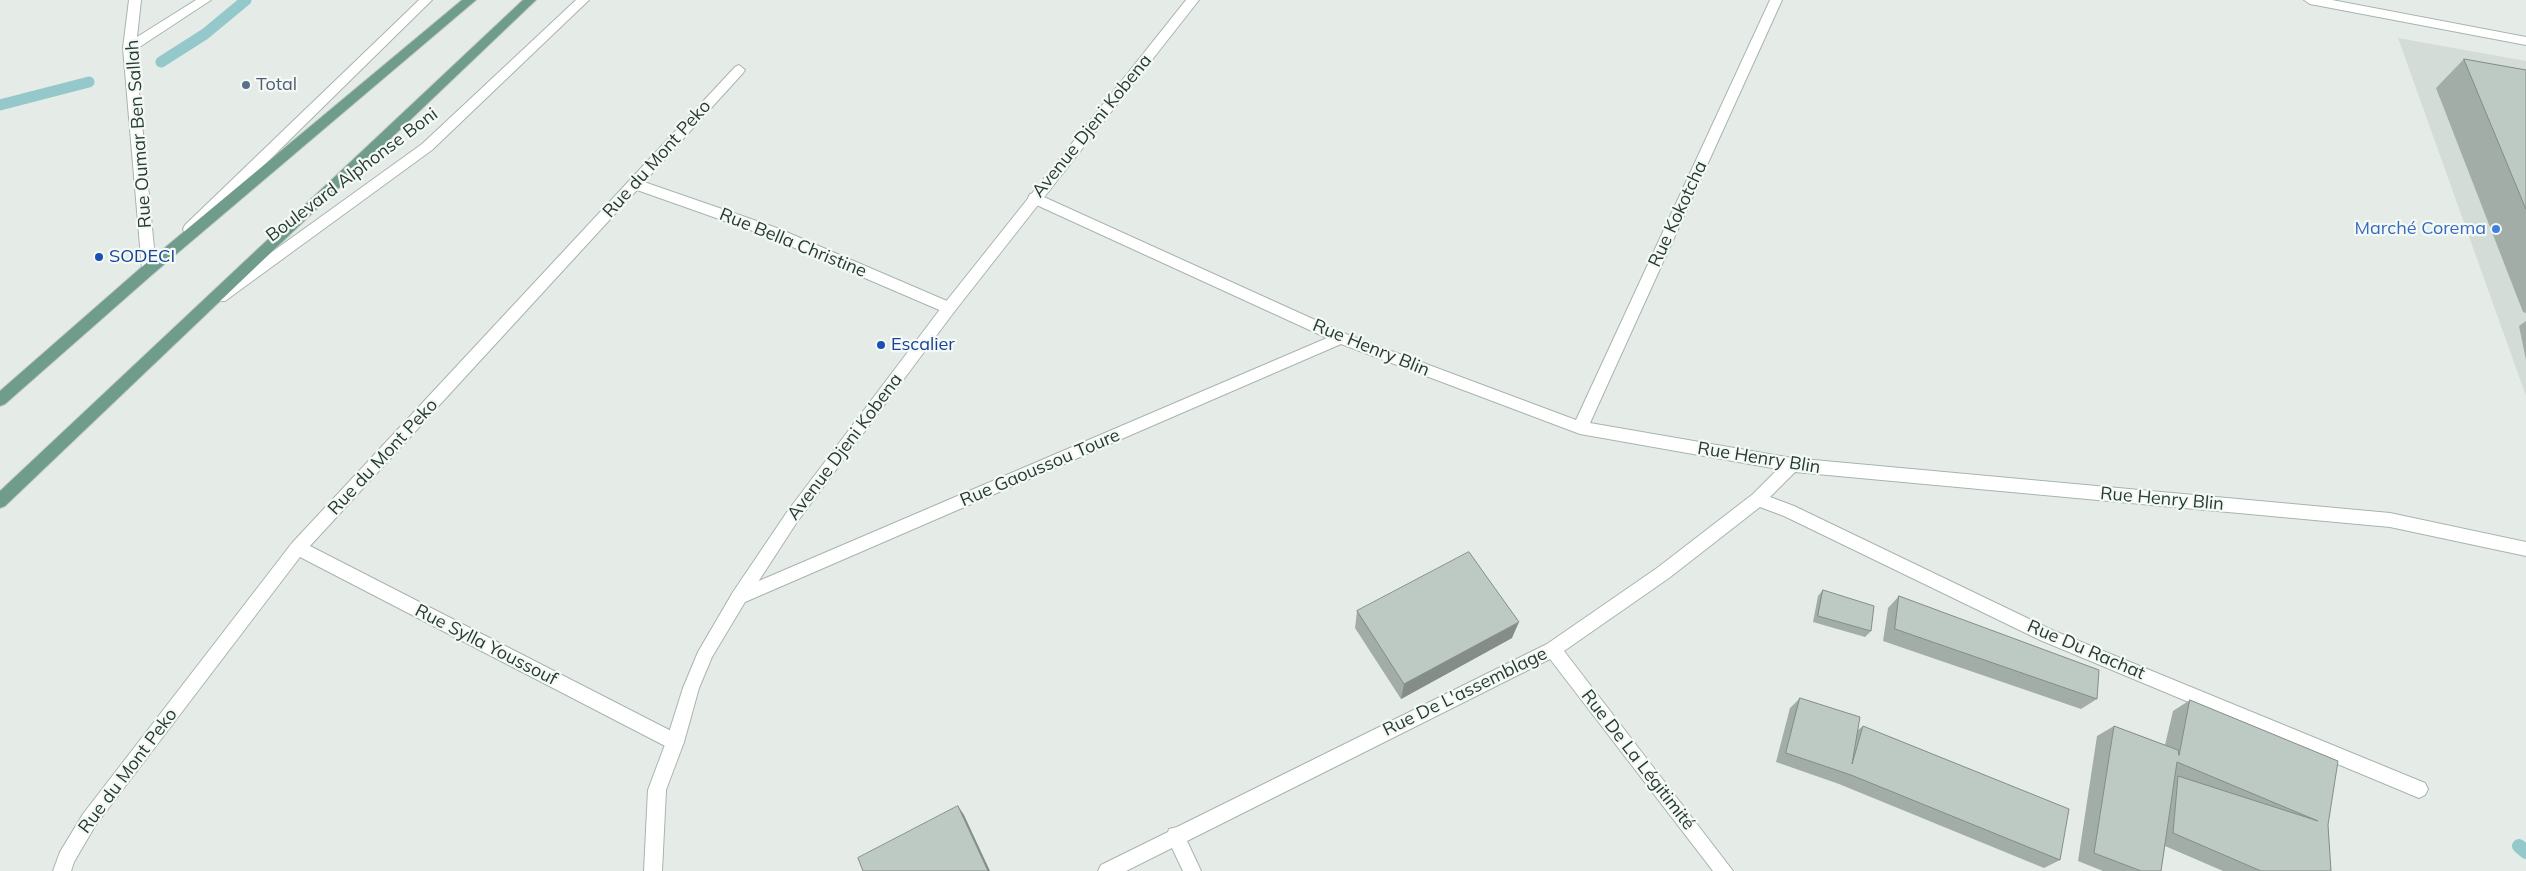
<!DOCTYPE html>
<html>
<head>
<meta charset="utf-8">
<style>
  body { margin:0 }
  canvas { display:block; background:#e5ece8 }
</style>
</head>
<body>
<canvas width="2526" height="871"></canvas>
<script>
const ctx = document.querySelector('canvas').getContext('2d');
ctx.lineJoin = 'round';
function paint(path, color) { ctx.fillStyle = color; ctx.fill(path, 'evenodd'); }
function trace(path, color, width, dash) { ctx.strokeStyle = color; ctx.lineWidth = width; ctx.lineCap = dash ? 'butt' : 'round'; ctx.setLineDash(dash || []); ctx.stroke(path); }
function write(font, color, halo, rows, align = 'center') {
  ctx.font = font + ' Mulish,sans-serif'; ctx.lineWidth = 4.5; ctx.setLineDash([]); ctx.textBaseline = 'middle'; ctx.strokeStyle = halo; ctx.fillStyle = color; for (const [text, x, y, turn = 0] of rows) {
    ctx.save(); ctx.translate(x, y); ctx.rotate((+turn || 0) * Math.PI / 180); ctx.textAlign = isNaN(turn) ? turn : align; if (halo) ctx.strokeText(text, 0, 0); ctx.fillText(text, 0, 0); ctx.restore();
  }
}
paint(new Path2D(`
  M 2398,38 L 2526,61 L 2526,396 Z`), '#d3dcd7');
trace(new Path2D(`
  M 161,62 L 205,34 L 246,0
  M 0,105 L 89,82`), '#94c8ca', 11);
trace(new Path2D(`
  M 2519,846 L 2526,852`), '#94c8ca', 14);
const minor = new Path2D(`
  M 129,0 L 141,0 L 137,37 L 196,0 L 211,0 L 135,50 L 156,269 L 154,273 L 144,273 L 142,269 L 123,48 Z
  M 1770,0 L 1782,0 L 1590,423 L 1792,458 L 2390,513 L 2526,542 L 2526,556 L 2390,527 L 1795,472 L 1770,497 L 1794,506 L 2052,630 L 2425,783 L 2428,789 L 2425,795 L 2419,798 L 2040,640 L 1784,516 L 1760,507 L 1669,578 L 1564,651 L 1733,871 L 1713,871 L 1550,659 L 1187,841 L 1201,871 L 1183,871 L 1172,848 L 1126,871 L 1098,871 L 1101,865 L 1168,832 L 1169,829 L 1177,827 L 1547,644 L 1657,568 L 1753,494 L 1778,469 L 1580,434 L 1341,344 L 745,602 L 739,604 L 733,602 L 731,597 L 733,592 L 1327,338 L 1030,202 L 1028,198 L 1030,194 L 1035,193 L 1346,334 L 1576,420 Z
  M 2304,0 L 2332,0 L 2526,37 L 2526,45 L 2310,4 Z
  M 739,65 L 745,70 L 743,73 L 644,182 L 777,228 L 954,304 L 956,308 L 954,312 L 944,312 L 767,236 L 637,190 L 310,546 L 681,736 L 684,742 L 681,748 L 675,750 L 669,748 L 300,557 L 95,826 L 74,862 L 71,871 L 53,871 L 60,852 L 83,814 L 292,543 L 735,67 Z`);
const tertiary = new Path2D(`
  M 419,0 L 432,0 L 195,233 L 185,233 L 183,229 L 185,225 Z
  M 576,0 L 589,0 L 432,150 L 225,301 L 215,301 L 213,297 L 215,293 L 422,144 Z
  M 1186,0 L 1199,0 L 954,312 L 797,522 L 745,602 L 712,657 L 699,688 L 684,742 L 666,790 L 662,871 L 644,871 L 648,790 L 666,742 L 683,688 L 698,652 L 733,592 L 787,512 L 944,304 Z`);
const primary = new Path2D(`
  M 462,0 L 476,0 L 154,273 L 5,404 L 0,406 L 0,391 L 144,265 Z
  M 523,0 L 536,0 L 5,506 L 0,508 L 0,491 Z`);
trace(minor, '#a8b4ae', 2);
trace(tertiary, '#a8b4ae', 2);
trace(primary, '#c2c8c6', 2);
paint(minor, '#fff');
paint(tertiary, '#fff');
paint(primary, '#6f9c8b');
paint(new Path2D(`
  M 2464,59 L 2526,70 L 2526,313 L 2523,312 L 2436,88 Z
  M 2526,321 L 2526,360 L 2519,326 Z
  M 1823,590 L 1871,631 L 1865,637 L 1813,622 L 1818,596 Z
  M 1899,596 L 2097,699 L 2081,709 L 1883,641 L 1888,608 Z
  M 1357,611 L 1512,638 L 1401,699 L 1355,628 Z
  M 1800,698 L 1858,730 L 1863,726 L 2060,860 L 2044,868 L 1839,784 L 1776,762 L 1790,708 Z
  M 2190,700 L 2328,825 L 2331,871 L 2223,871 L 2165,846 L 2161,871 L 2103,871 L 2078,861 L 2097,736 L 2114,726 L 2165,745 L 2173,711 Z`), '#a3ada8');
paint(new Path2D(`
  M 1519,622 L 1512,638 L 1401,699 L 1404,684 Z
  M 958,806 L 964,815 L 990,871 L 988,871 Z`), '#848d88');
const building = new Path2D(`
  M 2464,59 L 2526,70 L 2526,209 Z
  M 1469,552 L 1519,622 L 1404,684 L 1357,611 Z
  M 1823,590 L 1874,606 L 1871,631 L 1818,616 Z
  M 1899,596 L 2099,670 L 2097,699 L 1895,629 Z
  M 1800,698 L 1860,717 L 1852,764 L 1863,726 L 2069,809 L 2060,860 L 1851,775 L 1786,753 Z
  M 2190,700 L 2338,761 L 2328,825 L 2331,871 L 2261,871 L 2173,833 L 2178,776 L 2318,821 L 2177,762 L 2161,871 L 2141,871 L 2094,853 L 2114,726 L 2178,750 L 2179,755 Z
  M 958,806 L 988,871 L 863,871 L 858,858 Z`);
paint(building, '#bdc9c3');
trace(building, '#848d88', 1);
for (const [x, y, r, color] of [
  [246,85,5,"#5c6f8a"],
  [2496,229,5,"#3f7fe0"],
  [99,257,5,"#1a4fb4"],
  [881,345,5,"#1a4fb4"]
]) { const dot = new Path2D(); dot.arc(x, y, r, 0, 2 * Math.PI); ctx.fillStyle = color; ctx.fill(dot); trace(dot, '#f5f9f6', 2); }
write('18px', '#4e5e75', '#f5f9f6', [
  ["Total",256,85]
], 'left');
write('18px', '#263c33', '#f5f9f6', [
  ["Avenue Djeni Kobena",1092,126,-51],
  ["Rue Oumar Ben Sallah",139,134,-94],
  ["Rue du Mont Peko",657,159,-48],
  ["Boulevard Alphonse Boni",352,175,-37],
  ["Rue Kokotcha",1678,214,-65],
  ["Rue Bella Christine",793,243,22],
  ["Rue Henry Blin",1371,348,22],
  ["Avenue Djeni Kobena",845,447,-53],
  ["Rue du Mont Peko",383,457,-47],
  ["Rue Henry Blin",1759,458,9],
  ["Rue Gaoussou Toure",1040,468,-23],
  ["Rue Henry Blin",2162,499,5],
  ["Rue Sylla Youssouf",486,645,27],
  ["Rue Du Rachat",2086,650,23],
  ["Rue De L'assemblage",1465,692,-26],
  ["Rue De La Légitimité",1638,760,52],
  ["Rue du Mont Peko",128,771,-53]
]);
write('18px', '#366cbe', '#f5f9f6', [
  ["Marché Corema",2486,229]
], 'right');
write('18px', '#164399', '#f5f9f6', [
  ["SODECI",109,257],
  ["Escalier",891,345]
], 'left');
</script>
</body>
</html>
